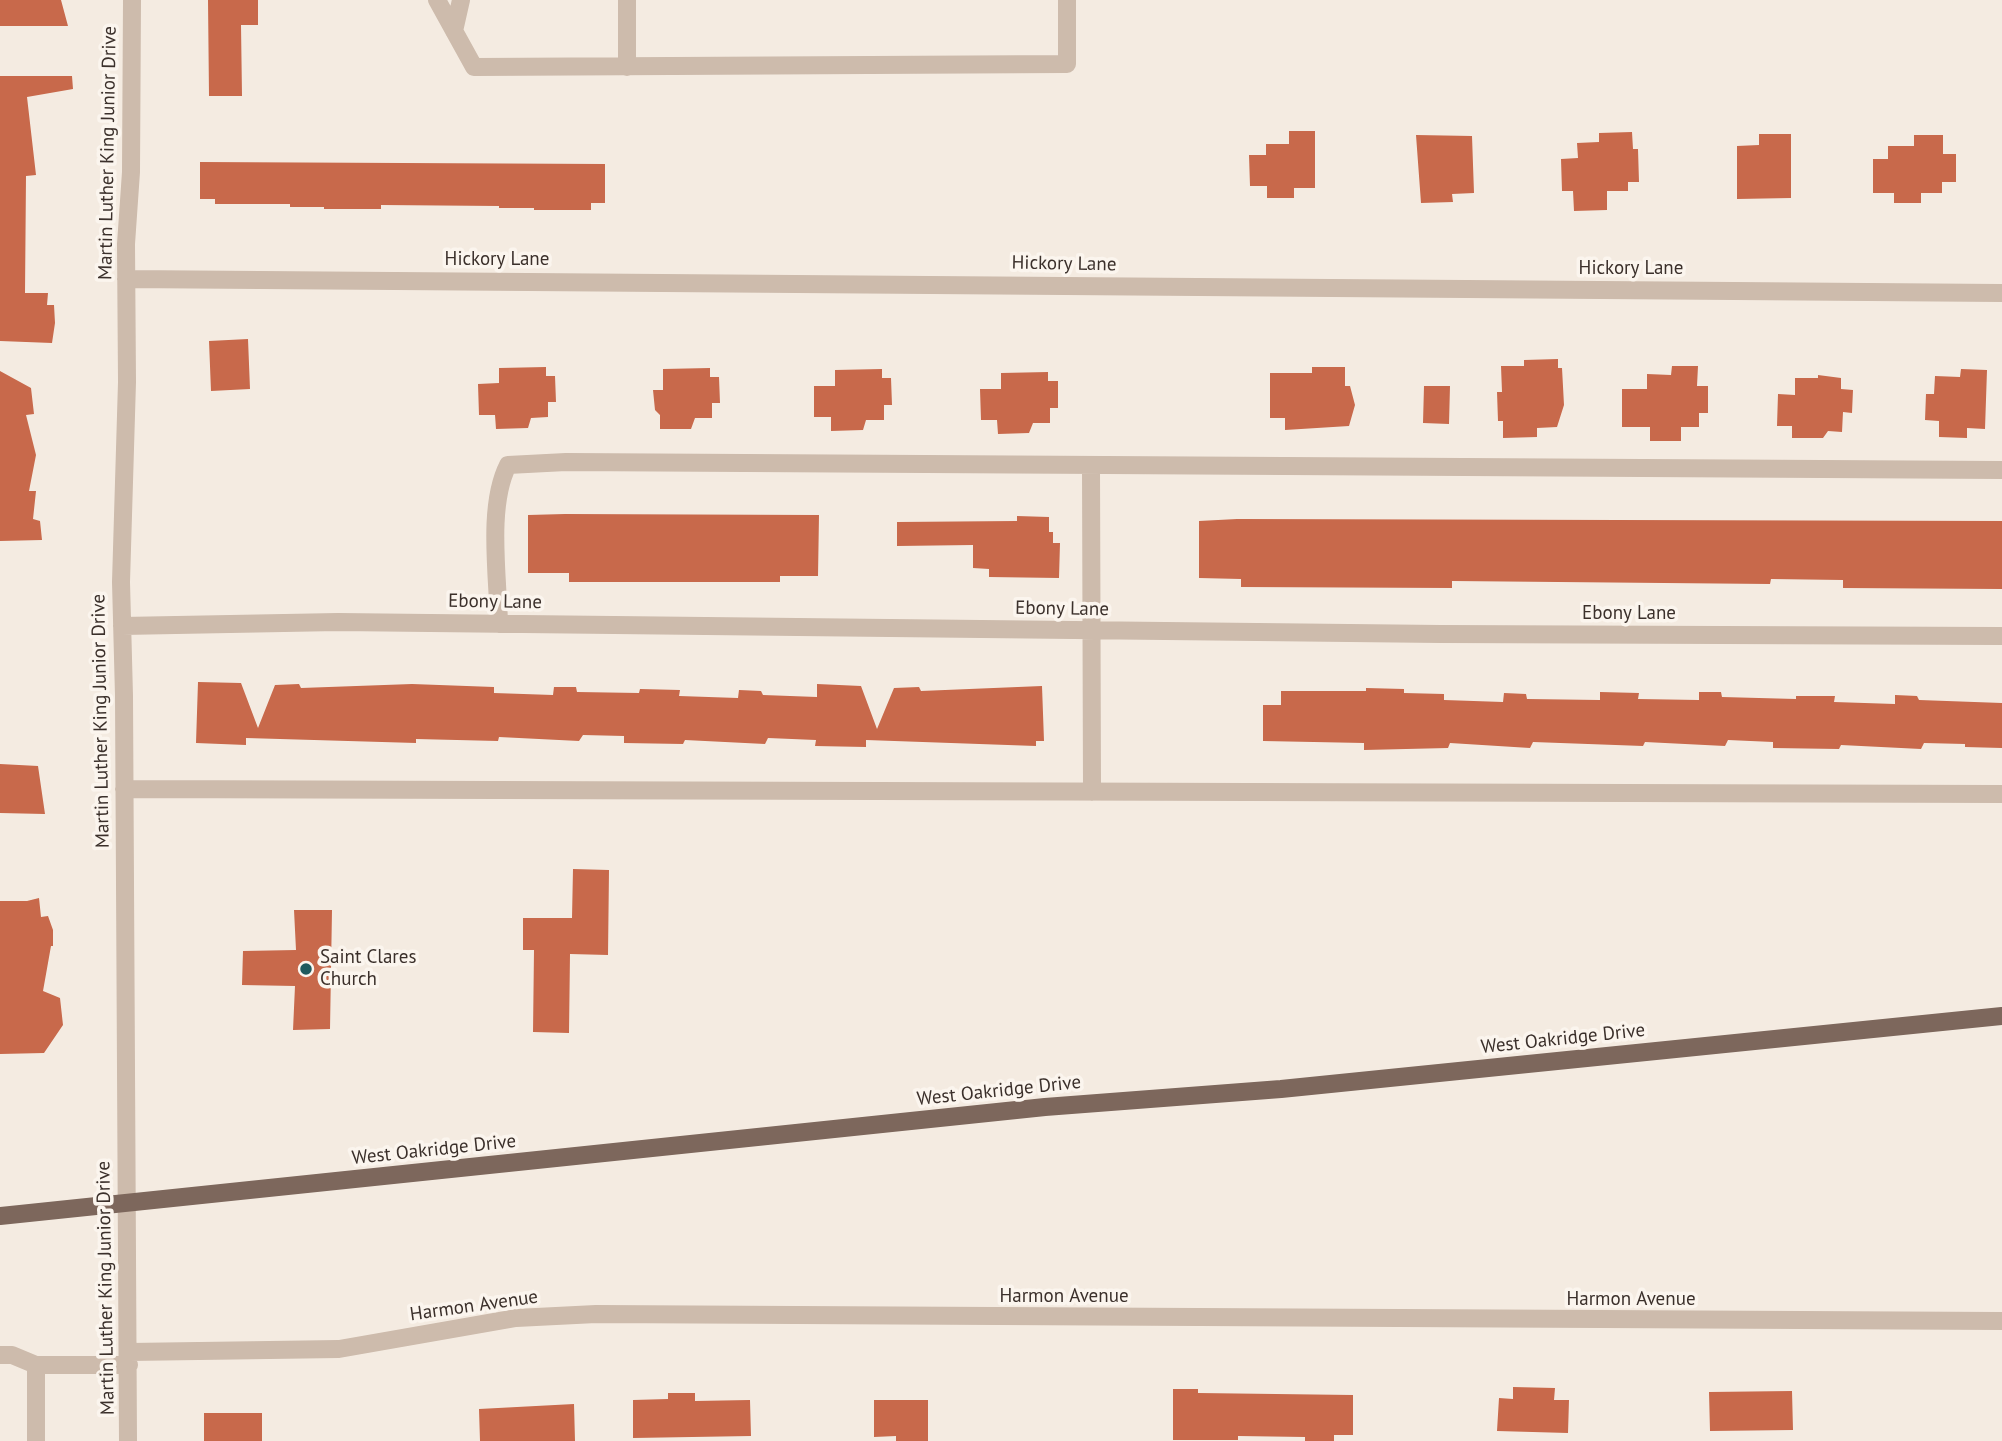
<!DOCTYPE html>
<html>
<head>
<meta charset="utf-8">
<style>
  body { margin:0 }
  canvas { display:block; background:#f4ebe1 }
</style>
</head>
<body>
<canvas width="2002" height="1441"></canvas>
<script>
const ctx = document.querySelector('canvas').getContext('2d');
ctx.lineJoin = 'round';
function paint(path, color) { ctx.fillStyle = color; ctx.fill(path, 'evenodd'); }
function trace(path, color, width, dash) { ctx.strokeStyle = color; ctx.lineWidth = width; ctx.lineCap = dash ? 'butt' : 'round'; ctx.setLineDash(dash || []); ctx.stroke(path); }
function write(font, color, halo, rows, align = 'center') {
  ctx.font = font + ' "PT Sans",sans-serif'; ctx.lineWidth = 7; ctx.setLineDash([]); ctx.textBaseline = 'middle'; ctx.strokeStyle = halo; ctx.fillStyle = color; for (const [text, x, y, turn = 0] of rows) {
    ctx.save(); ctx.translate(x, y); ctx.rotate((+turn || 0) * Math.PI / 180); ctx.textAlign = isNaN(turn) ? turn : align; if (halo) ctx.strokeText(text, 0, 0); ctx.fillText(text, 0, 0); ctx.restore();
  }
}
paint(new Path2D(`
  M 0,0 L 61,0 L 68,26 L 0,26 Z
  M 208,0 L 258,0 L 258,25 L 241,25 L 242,96 L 209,96 Z
  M 0,76 L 72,76 L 73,89 L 27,97 L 36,175 L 26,176 L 25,293 L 48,293 L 47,305 L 54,305 L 55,323 L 52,343 L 0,341 Z
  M 1289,131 L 1315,131 L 1315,188 L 1294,188 L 1294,198 L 1267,198 L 1267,186 L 1250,186 L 1249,155 L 1266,155 L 1266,144 L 1289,144 Z
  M 1632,132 L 1633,149 L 1638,149 L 1639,182 L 1628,182 L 1628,191 L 1607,191 L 1607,210 L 1574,211 L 1573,191 L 1562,191 L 1561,159 L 1578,158 L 1577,143 L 1599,142 L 1599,133 Z
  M 1759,134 L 1791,134 L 1791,198 L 1737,199 L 1737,146 L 1759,145 Z
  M 1416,135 L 1472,136 L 1474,193 L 1452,194 L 1453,202 L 1421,203 Z
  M 1914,135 L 1943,135 L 1943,154 L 1956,154 L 1956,182 L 1942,182 L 1942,193 L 1921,193 L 1921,203 L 1894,203 L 1894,193 L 1873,193 L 1873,159 L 1888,159 L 1888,146 L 1914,146 Z
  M 200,162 L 605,164 L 605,203 L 591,203 L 591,210 L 534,210 L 534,208 L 499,208 L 499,206 L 381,205 L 381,209 L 324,209 L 324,207 L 290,207 L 290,204 L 215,204 L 215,199 L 200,199 Z
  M 248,339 L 250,389 L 211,391 L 209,341 Z
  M 1558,359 L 1558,368 L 1562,368 L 1564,405 L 1557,427 L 1537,428 L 1537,437 L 1503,438 L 1503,421 L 1498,421 L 1497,392 L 1502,392 L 1501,366 L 1524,366 L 1524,360 Z
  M 1672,366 L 1698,366 L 1697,386 L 1708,386 L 1708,413 L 1699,413 L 1699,427 L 1681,427 L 1681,441 L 1650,441 L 1650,427 L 1622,427 L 1622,389 L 1647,389 L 1647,374 L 1671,375 Z
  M 546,367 L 546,376 L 555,376 L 556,402 L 548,402 L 548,417 L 531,418 L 528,428 L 496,429 L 495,415 L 479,415 L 478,384 L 499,383 L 499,368 Z
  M 1312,367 L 1345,367 L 1345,386 L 1350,386 L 1355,405 L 1349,426 L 1285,430 L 1285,418 L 1270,418 L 1270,373 L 1312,373 Z
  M 710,368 L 710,377 L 719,377 L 720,403 L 712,403 L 712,418 L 695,418 L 691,429 L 660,429 L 660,415 L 655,410 L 653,390 L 663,390 L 663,369 Z
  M 882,369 L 882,378 L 891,378 L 892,405 L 884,405 L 884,420 L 866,420 L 863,430 L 831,431 L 831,417 L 814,417 L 814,386 L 835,386 L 835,370 Z
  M 1961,369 L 1987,370 L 1985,429 L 1967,428 L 1967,438 L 1939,437 L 1939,421 L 1925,420 L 1926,394 L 1934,394 L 1935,376 L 1960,377 Z
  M 0,371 L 31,388 L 34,414 L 26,415 L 36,455 L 29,491 L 36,491 L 33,519 L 40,521 L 42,540 L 0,541 Z
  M 1048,372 L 1048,381 L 1058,381 L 1058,408 L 1050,408 L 1050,423 L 1033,423 L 1029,433 L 998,434 L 997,420 L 981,420 L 980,389 L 1001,389 L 1001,373 Z
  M 1818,375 L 1841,378 L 1841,389 L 1853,390 L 1852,413 L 1843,412 L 1842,432 L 1828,431 L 1823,438 L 1792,438 L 1792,426 L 1777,426 L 1778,394 L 1795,395 L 1795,378 L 1818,378 Z
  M 1424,386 L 1450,386 L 1449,424 L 1423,423 Z
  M 565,514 L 819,515 L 818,576 L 780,576 L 780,582 L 569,582 L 569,573 L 528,573 L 528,515 Z
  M 1017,516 L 1049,517 L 1049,532 L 1053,532 L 1053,543 L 1060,543 L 1059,578 L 989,577 L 989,569 L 973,568 L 973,545 L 897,546 L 897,522 L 1017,521 Z
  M 1237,519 L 2002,521 L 2002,589 L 1843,588 L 1843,580 L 1771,579 L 1770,584 L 1452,581 L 1452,588 L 1241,587 L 1241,579 L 1199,578 L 1199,521 Z
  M 198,682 L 241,683 L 258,728 L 275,685 L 299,684 L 301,688 L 412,684 L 494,687 L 494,693 L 553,695 L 554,687 L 576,687 L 577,692 L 639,693 L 640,689 L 680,690 L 679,696 L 738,698 L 739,690 L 761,691 L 763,695 L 817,697 L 817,684 L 861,686 L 877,729 L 894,688 L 919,687 L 921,691 L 1042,686 L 1044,741 L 1036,741 L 1036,746 L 866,740 L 866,747 L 815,746 L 816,740 L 768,738 L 765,744 L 685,740 L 683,744 L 624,743 L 624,736 L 583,735 L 579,741 L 499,737 L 498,741 L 416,739 L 416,743 L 246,738 L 246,745 L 196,743 Z
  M 1366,688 L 1404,689 L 1404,693 L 1444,694 L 1444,700 L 1503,702 L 1504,693 L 1526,694 L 1527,699 L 1600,700 L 1600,692 L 1639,693 L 1638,699 L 1699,700 L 1699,692 L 1721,692 L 1722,697 L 1796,699 L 1796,696 L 1835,696 L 1834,702 L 1895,704 L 1895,695 L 1917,696 L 1919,700 L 2002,703 L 2002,748 L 1965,747 L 1965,744 L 1924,743 L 1921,749 L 1841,745 L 1839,749 L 1773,748 L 1773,742 L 1728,740 L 1725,746 L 1645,742 L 1643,746 L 1533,742 L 1530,748 L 1450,743 L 1448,748 L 1364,750 L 1364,743 L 1263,741 L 1263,705 L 1281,705 L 1281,691 L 1366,691 Z
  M 0,764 L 38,766 L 45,814 L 0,813 Z
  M 573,869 L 609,870 L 608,955 L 570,954 L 569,1033 L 533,1032 L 534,950 L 523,950 L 523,918 L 572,918 Z
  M 39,898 L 41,917 L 48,916 L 53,930 L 53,946 L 51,946 L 43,991 L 60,998 L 63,1025 L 44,1053 L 0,1054 L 0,901 L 27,901 Z
  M 294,910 L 332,910 L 330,1029 L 293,1030 L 295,986 L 242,985 L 243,951 L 296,950 Z
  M 1513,1387 L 1555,1388 L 1554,1400 L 1569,1400 L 1568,1433 L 1497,1431 L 1499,1398 L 1513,1399 Z
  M 1173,1389 L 1198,1389 L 1198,1393 L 1353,1395 L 1353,1435 L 1334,1435 L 1334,1441 L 1305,1441 L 1305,1437 L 1238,1436 L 1238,1440 L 1173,1440 Z
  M 1792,1391 L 1793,1430 L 1710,1431 L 1709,1392 Z
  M 668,1393 L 695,1393 L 695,1401 L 750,1400 L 751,1436 L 633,1438 L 633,1400 L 668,1399 Z
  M 874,1400 L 928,1400 L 928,1441 L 896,1441 L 896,1436 L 874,1437 Z
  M 574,1404 L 575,1441 L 480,1441 L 479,1409 Z
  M 204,1413 L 262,1413 L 262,1441 L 204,1441 Z`), '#c8694b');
trace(new Path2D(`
  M 437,0 L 474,67 L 1067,64 L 1067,0
  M 627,0 L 627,67
  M 454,31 L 461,0
  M 126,279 L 2002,293
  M 1091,466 L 1092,792
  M 499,624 C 498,577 487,506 508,465 L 566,462 L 2002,470
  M 122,626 L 338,622 L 1441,634 L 2002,636
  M 124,789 L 2002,794
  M 129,1352 L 339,1349 L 516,1318 L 596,1314 L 2002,1321
  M 0,1355 L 12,1355 L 36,1365 L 129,1365
  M 36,1441 L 36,1365
  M 128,1441 L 124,696 L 121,582 L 127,382 L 126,244 L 131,172 L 132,0`), '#cdbbac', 18);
trace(new Path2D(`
  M 0,1216 L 1045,1107 L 1281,1089 L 2002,1016`), '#7d675c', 18);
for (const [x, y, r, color] of [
  [306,969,7,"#1f5a5e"]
]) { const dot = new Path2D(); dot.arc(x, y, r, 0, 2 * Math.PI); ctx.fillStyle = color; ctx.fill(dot); trace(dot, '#fbf5ee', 2.5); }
write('19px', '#3b302b', '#fbf5ee', [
  ["Martin Luther King Junior Drive",108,153,-89],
  ["Hickory Lane",497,260],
  ["Hickory Lane",1064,264,1],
  ["Hickory Lane",1631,269],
  ["Ebony Lane",495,602,1],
  ["Ebony Lane",1062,609,1],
  ["Ebony Lane",1629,614],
  ["Martin Luther King Junior Drive",101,721,-91],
  ["West Oakridge Drive",1563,1039,-6],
  ["West Oakridge Drive",999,1091,-6],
  ["West Oakridge Drive",434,1150,-6],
  ["Martin Luther King Junior Drive",106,1288,-91],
  ["Harmon Avenue",1064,1297],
  ["Harmon Avenue",1631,1300],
  ["Harmon Avenue",474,1306,-8]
]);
write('19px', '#3b302b', '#fbf5ee', [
  ["Saint Clares",320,958],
  ["Church",320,980]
], 'left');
</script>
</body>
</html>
